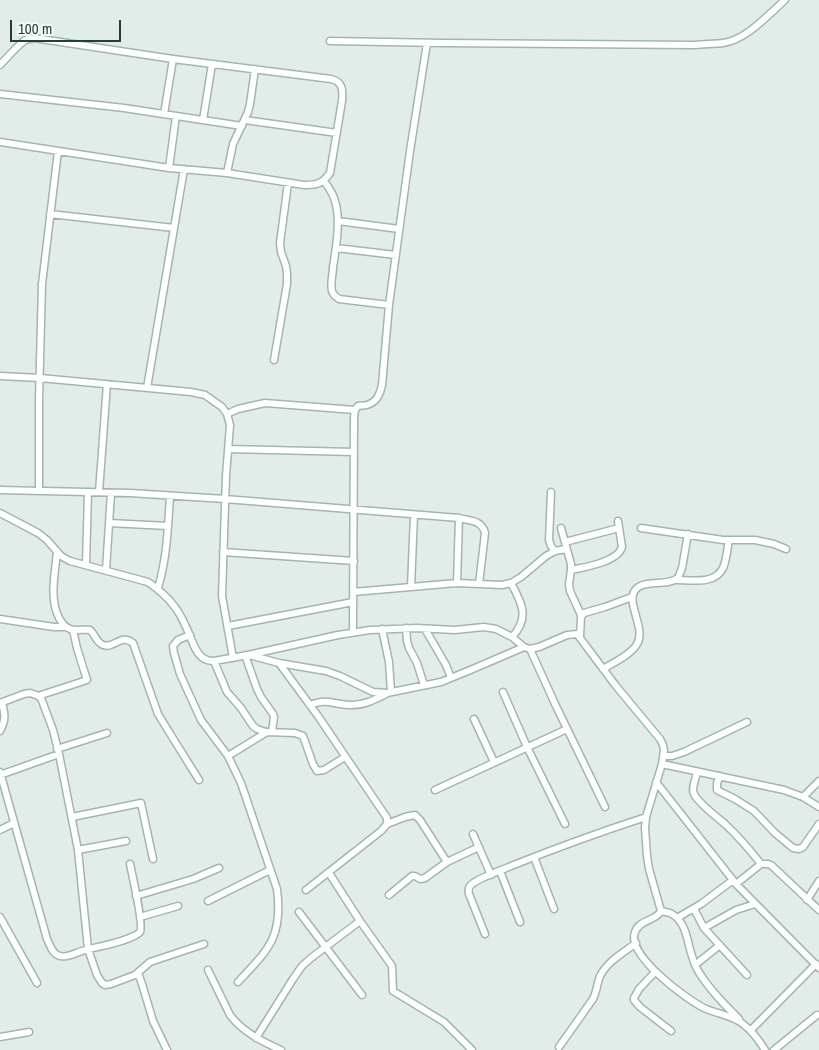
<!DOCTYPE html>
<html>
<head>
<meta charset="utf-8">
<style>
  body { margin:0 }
  #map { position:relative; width:819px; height:1050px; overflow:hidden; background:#e2ede9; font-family:"Archivo Narrow",sans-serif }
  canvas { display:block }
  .scale { position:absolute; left:10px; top:20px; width:111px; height:22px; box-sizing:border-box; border:2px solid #213f3b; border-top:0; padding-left:6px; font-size:15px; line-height:18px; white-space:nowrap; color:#213f3b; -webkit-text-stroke:4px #f3f9f7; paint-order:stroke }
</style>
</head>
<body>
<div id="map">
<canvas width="819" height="1050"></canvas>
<div class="scale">100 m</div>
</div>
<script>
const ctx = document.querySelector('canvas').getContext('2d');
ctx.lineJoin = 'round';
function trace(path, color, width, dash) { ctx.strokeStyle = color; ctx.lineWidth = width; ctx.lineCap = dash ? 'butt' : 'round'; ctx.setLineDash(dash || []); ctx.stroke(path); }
const minor = new Path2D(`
  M 330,41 L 443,43 L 695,45 C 704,44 714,44 723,43 C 746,40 768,15 785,0
  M 0,65 L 16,48 L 25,40 L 34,38 L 173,59 L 331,79 C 343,82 343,90 342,101 L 330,173 C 322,184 317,185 304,185 L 227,173 L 169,168 L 0,142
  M 0,94 L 124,108 L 242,126
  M 164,114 L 173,59
  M 203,120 L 212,64
  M 245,120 L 337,133
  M 169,168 L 176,116
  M 227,173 L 233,144 L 248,112 L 250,104 L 255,69
  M 324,181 C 329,188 333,193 335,201 C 341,220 336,248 333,267 C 333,274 330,284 332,291 C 333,295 336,297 339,299 L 389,305
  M 50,214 L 174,228
  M 338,221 L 399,229
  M 336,248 L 396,255
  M 274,360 L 287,284 L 287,274 L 286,266 L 281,252 L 280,243 L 288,183
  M 0,376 L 40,378 L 191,392 L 205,395 L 222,407 L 227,414 L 230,425 L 226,476 L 222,596 L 233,658
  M 147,388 L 184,169
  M 227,414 L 238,409 L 265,403 L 355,410
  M 228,449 L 354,452
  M 0,490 L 130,493 L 225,499 L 459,518 C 470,521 482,520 485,533 L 479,584
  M 39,490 L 39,399 L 42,284 L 58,151
  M 99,492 L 107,384
  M 551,492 L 549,540 L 551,546 L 555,551
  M 0,513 L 38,533 L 47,540 L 61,556 L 70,561 L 148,582 C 158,589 167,596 174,606 C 179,612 183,620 186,627 C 191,636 194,652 203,658 C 206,660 211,661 214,661 L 248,655 L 338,635 L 370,630 L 417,628 L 455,630 L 484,627 L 496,629 L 512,637 L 524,647 L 530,649 L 539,647 L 567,635 L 577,634 L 616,686 L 660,739 L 663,745 L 664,750 L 662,764 L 649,807 L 646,817 L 645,828 L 647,856 L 649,869 L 661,911 C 656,921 640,919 635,932 C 626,955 686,999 704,1008 C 717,1014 732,1015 743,1024 C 752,1031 759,1040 765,1050
  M 109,523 L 168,526
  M 561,528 L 571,564 L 571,570 L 569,584 L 570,591 L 581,615
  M 641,528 L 723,540 L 755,540 L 774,544 L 786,549
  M 565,542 L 619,528
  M 57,552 C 55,574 49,598 59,618 C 62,623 64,627 70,629 C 76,631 83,629 90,630 C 95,634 96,642 103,645 C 114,649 121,633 133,643 L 158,714 L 174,740 L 199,780
  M 223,552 L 354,561
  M 86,565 L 88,492
  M 106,570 L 111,493
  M 571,570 C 585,567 618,562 622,547 L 618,521
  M 676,580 C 691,580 715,585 723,568 C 727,559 727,549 729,540
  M 457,583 L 459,518
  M 511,583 C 522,603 530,618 512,637
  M 411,587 L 414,515
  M 158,588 C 167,558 168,527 170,496
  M 353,592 L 457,583 L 502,585 L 511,583 L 521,577 L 546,556 L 555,551 L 566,549
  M 0,619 L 54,627 L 65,627
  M 228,626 L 353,602
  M 406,628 L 407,641 L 409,648 L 417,663 L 424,685
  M 382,629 L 389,662 L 391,692
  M 425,629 L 446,665 L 451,678
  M 353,632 L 354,417 L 355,410 L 358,406 C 361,405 364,406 367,405 C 377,402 380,394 382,385 L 389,305 L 410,151 L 427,43
  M 190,635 L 178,640 L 173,646 L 174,653 L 180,674 L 201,720 L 228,756 L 241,783 L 277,889 C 283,937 269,949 238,982
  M 580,636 L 581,617 L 584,613 L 605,607 L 632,597
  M 530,649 L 556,706 L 605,807
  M 245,655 L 257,689 L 261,697 L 273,714 L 274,717 L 272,732
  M 249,655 L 279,663 L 326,671 L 340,676 L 373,692 L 387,693 L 441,682 L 468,671 L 524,647
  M 214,661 L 227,692 L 241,708 L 253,726 L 257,729 L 266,732
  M 279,663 L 318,716 L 387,818 L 387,824 L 381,831 L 306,890
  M 603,669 C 613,663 632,654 637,644 C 647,628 623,600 637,588 C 648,579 666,587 678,578 L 682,568 L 688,534
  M 503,692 L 527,747 L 565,824
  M 38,696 L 87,680 L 77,648 L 73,630
  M 0,703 L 24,694 L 30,693 L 36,695 L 41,698 L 53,730 L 59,754 L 78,850 L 88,949 L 97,975 L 102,983 L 105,985 L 111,984 L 135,975 L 150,962 L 204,944
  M 310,705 C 328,698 331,704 349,705 C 362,706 374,700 386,694
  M 474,719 L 494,762
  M 0,731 C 6,720 5,714 2,703
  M 57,749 L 107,733
  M 228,756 L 267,732 L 295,733 L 303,736 L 313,764 L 317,771 L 324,770 L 345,757
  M 664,756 L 672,756 L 684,752 L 747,722
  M 662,764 L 784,790 L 803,797 L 819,807
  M 0,772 L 47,939 C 50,945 52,954 60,956 C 67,958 75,953 82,951 C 98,946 119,944 134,936 C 135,936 139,933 140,932 C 144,926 132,874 130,864
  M 697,772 C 696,778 691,789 694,794 C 698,803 717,817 725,824 C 738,836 750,850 761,864
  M 0,775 L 59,754
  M 720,776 L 717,783 L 717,790 L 735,799 L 754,811 L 775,833 L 793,848 L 799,849 L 803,847 L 819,824
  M 656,782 L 736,884 L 819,968
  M 435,790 L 567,729
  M 803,797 L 819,781
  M 72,817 L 141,803 L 153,859
  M 387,824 L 405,817 L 415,815 L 420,820 L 447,862
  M 0,830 L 14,823
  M 473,834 L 491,875
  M 78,850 L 126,841
  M 534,857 L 554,909
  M 500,871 L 520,922
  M 329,873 L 360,921 L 392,966 L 393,991 L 444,1022 L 472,1050
  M 736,884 L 761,864 L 768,864 L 771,865 L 819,910
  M 389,895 L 412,876 L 415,876 L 420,879 L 425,878 L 447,862 L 479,847
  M 136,896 L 193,879 L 219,868
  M 807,900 L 819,881
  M 208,901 L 270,870
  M 694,909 L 704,928 L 747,975
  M 661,911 C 665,912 669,912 672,914 C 687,923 687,942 692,956 C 694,963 696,968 700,974 C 711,991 725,1005 739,1019
  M 299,912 L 362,995
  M 0,917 L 37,983
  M 140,917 L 178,906
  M 677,918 L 701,904 L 733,880
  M 704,928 L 736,910 L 755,904
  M 485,934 L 469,894 C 468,890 468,887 472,884 C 479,878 502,870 511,866 C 556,848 600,832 646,817
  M 695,965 L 720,945
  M 208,970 L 230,1015 C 243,1032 261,1041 281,1050
  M 655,972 L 639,989 L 634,998 L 634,1000 L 640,1007 L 671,1031
  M 138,973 L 142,984 L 153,1021 L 167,1050
  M 751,1030 L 816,964
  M 0,1037 L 29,1032
  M 256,1038 L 293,979 L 302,966 L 311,958 L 360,921
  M 559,1047 L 593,999 C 597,991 597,983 600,976 C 608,961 623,953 636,943
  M 774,1050 L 817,1015`);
trace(minor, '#a4b5b1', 9);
trace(minor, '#fff', 6);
</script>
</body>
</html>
